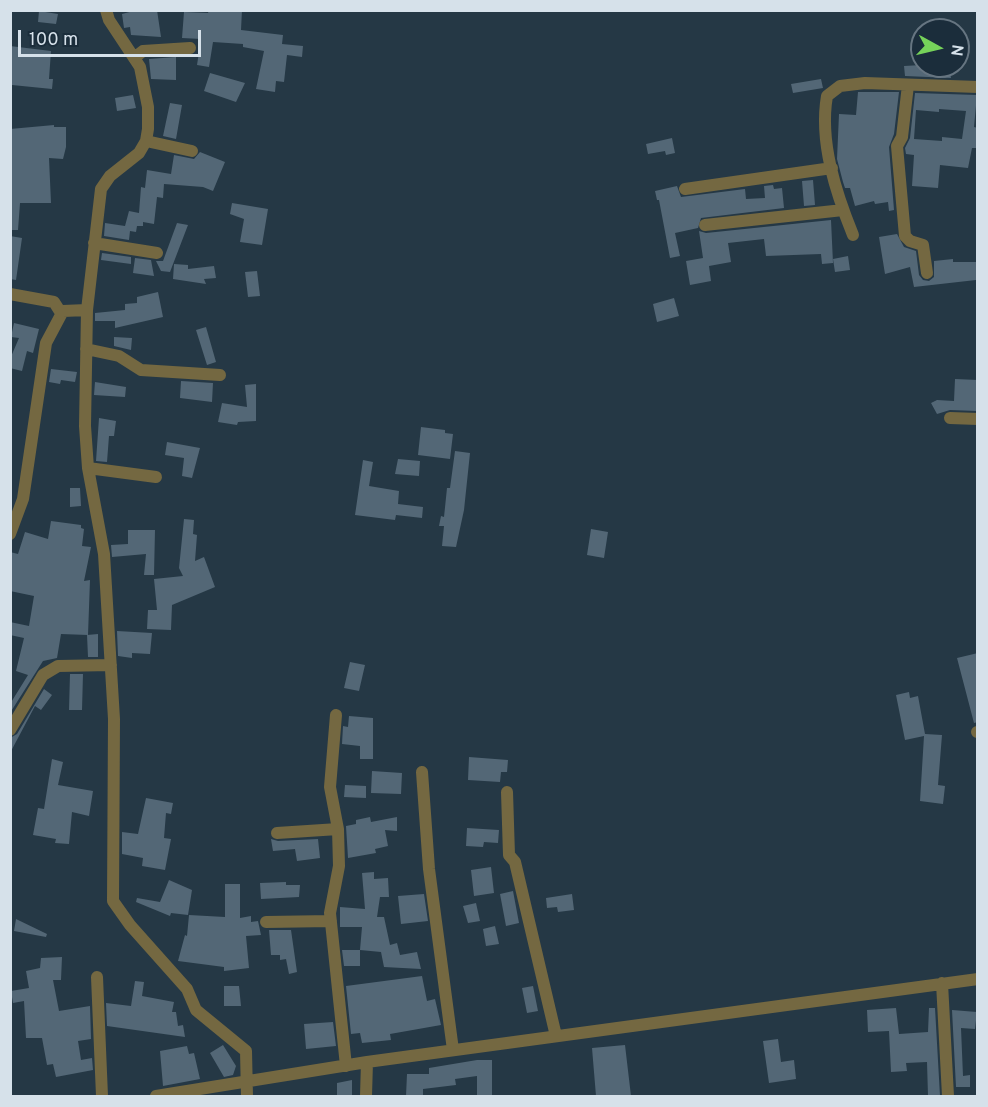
<!DOCTYPE html>
<html>
<head>
<meta charset="utf-8">
<style>
  body { margin:0 }
  #map { position:relative; width:988px; height:1107px; overflow:hidden; background:#253845; font-family:Overpass,sans-serif }
  canvas { display:block }
  .frame { position:absolute; inset:0; border:12px solid #d6e1ea; pointer-events:none }
  .north { position:absolute; left:910px; top:18px; width:60px; height:60px; box-sizing:border-box; background:#1b2d3b; border:2px solid #667581; border-radius:50%; rotate:98deg; font-size:16px; font-weight:700; line-height:24px; text-align:center; color:#d6e1ea }
  .north::after { content:''; display:block; margin:auto; width:21px; height:27px; background:#76d25a; clip-path:polygon(50% 0,100% 100%,50% 72%,0 100%) }
  .scale { position:absolute; left:18px; top:30px; width:183px; height:27px; box-sizing:border-box; border:3px solid #d6e1ea; border-top:0; padding-left:8px; font-size:18px; line-height:21px; white-space:nowrap; color:#d6e1ea; -webkit-text-stroke:4px #1b2d3b; paint-order:stroke }
</style>
</head>
<body>
<div id="map">
<canvas width="988" height="1107"></canvas>
<div class="frame"></div>
<div class="north">N</div>
<div class="scale">100 m</div>
</div>
<script>
const ctx = document.querySelector('canvas').getContext('2d');
ctx.lineJoin = 'round';
function paint(path, color) { ctx.fillStyle = color; ctx.fill(path, 'evenodd'); }
function trace(path, color, width, dash) { ctx.strokeStyle = color; ctx.lineWidth = width; ctx.lineCap = dash ? 'butt' : 'round'; ctx.setLineDash(dash || []); ctx.stroke(path); }
paint(new Path2D(`
  M 137,10 L 157,10 L 161,37 L 131,35 L 130,27 L 124,28 L 122,14 Z
  M 209,10 L 242,10 L 241,30 L 283,35 L 282,44 L 303,46 L 302,57 L 287,55 L 284,82 L 276,81 L 275,92 L 256,89 L 264,51 L 243,47 L 243,44 L 213,42 L 209,67 L 197,65 L 201,39 L 182,38 L 184,12 L 208,13 Z
  M 39,11 L 58,14 L 56,24 L 38,22 Z
  M 10,46 L 51,51 L 49,79 L 53,79 L 52,89 L 12,85 Z
  M 176,57 L 176,80 L 151,79 L 149,59 Z
  M 922,65 L 949,66 L 951,78 L 905,76 L 904,66 Z
  M 210,73 L 245,83 L 236,102 L 204,91 Z
  M 821,79 L 823,88 L 793,93 L 791,84 Z
  M 858,92 L 899,92 L 894,134 L 889,147 L 894,210 L 889,211 L 888,202 L 875,204 L 874,201 L 855,206 L 850,188 L 845,188 L 843,182 L 837,159 L 839,114 L 856,115 Z
  M 915,93 L 977,95 L 974,127 L 978,128 L 978,148 L 972,148 L 968,168 L 940,165 L 938,188 L 912,186 L 914,155 L 906,154 L 905,148 L 910,138 ZM 939,109 L 966,111 L 962,139 L 942,137 L 942,141 L 914,139 L 916,110 L 939,112 Z
  M 133,95 L 136,108 L 117,111 L 115,98 Z
  M 170,103 L 182,105 L 176,139 L 163,136 Z
  M 54,125 L 54,127 L 66,127 L 66,147 L 63,159 L 49,158 L 51,203 L 20,203 L 18,230 L 10,230 L 10,129 Z
  M 672,138 L 675,153 L 666,155 L 665,151 L 648,154 L 646,144 Z
  M 200,152 L 225,162 L 213,191 L 203,187 L 164,184 L 163,198 L 157,197 L 154,224 L 143,222 L 143,226 L 137,226 L 136,232 L 130,231 L 129,240 L 104,236 L 105,223 L 125,226 L 129,211 L 139,213 L 141,187 L 145,188 L 147,170 L 171,174 L 174,155 L 194,159 Z
  M 813,180 L 815,205 L 804,206 L 802,181 Z
  M 773,185 L 774,189 L 782,188 L 784,208 L 701,218 L 698,228 L 675,233 L 680,256 L 670,258 L 659,200 L 657,200 L 655,191 L 677,186 L 681,197 L 745,189 L 746,199 L 765,198 L 764,186 Z
  M 232,203 L 268,209 L 262,245 L 240,242 L 244,219 L 230,214 Z
  M 831,220 L 833,263 L 822,264 L 821,254 L 766,256 L 764,239 L 728,243 L 731,262 L 709,266 L 711,281 L 690,285 L 686,261 L 703,258 L 699,231 L 706,233 Z
  M 177,223 L 188,225 L 170,272 L 161,271 L 156,261 L 163,261 Z
  M 897,234 L 904,247 L 916,251 L 919,275 L 923,280 L 929,281 L 934,277 L 934,261 L 953,259 L 953,262 L 977,262 L 976,280 L 914,287 L 910,267 L 885,274 L 879,237 Z
  M 10,236 L 22,238 L 16,280 L 10,279 Z
  M 102,253 L 131,257 L 131,264 L 101,260 Z
  M 848,256 L 850,270 L 835,272 L 833,259 Z
  M 135,258 L 151,260 L 154,276 L 133,273 Z
  M 174,264 L 188,265 L 188,269 L 214,266 L 216,278 L 204,279 L 206,284 L 173,279 Z
  M 257,271 L 260,296 L 248,297 L 245,272 Z
  M 158,292 L 163,317 L 115,328 L 115,321 L 95,321 L 95,313 L 125,310 L 125,304 L 137,303 L 137,297 Z
  M 674,298 L 679,316 L 657,322 L 653,304 Z
  M 14,323 L 39,329 L 33,353 L 27,351 L 22,371 L 10,368 L 10,359 L 19,338 L 11,337 Z
  M 206,327 L 216,362 L 207,365 L 196,330 Z
  M 114,337 L 132,338 L 131,350 L 114,346 Z
  M 51,369 L 77,372 L 75,382 L 61,380 L 60,384 L 49,382 Z
  M 955,379 L 978,380 L 977,411 L 950,410 L 937,414 L 931,403 L 937,400 L 954,401 Z
  M 181,381 L 213,383 L 212,402 L 180,398 Z
  M 95,382 L 126,387 L 125,397 L 94,395 Z
  M 256,384 L 256,421 L 238,422 L 237,425 L 218,422 L 222,403 L 247,407 L 245,385 Z
  M 99,418 L 116,421 L 114,436 L 109,436 L 107,462 L 96,461 Z
  M 421,427 L 445,430 L 445,433 L 453,434 L 450,459 L 418,455 Z
  M 167,442 L 200,448 L 192,478 L 182,476 L 184,458 L 165,455 Z
  M 455,451 L 470,453 L 464,510 L 456,547 L 442,546 L 444,526 L 439,526 L 441,516 L 444,517 L 447,488 L 450,488 Z
  M 398,459 L 420,461 L 419,476 L 395,474 Z
  M 363,460 L 373,462 L 369,486 L 399,491 L 398,504 L 423,507 L 422,518 L 396,515 L 395,520 L 355,515 Z
  M 70,488 L 80,488 L 81,506 L 70,507 Z
  M 184,519 L 194,520 L 193,534 L 197,535 L 195,561 L 204,557 L 215,587 L 172,605 L 171,630 L 147,629 L 148,610 L 157,610 L 154,579 L 183,576 L 179,568 Z
  M 51,521 L 81,525 L 81,528 L 84,529 L 82,546 L 91,547 L 84,581 L 90,580 L 88,635 L 61,634 L 57,658 L 43,661 L 10,713 L 10,704 L 28,675 L 16,671 L 24,638 L 10,635 L 10,622 L 29,626 L 34,596 L 10,591 L 10,552 L 18,554 L 25,532 L 48,539 Z
  M 591,529 L 608,532 L 604,558 L 587,555 Z
  M 128,530 L 155,530 L 154,575 L 144,575 L 146,554 L 112,557 L 111,545 L 128,544 Z
  M 117,631 L 152,633 L 150,654 L 132,653 L 132,658 L 118,656 Z
  M 98,634 L 98,657 L 88,657 L 87,635 Z
  M 978,653 L 978,722 L 974,723 L 957,658 Z
  M 350,662 L 365,665 L 359,691 L 344,688 Z
  M 70,674 L 83,674 L 82,710 L 69,710 Z
  M 44,689 L 52,695 L 41,710 L 35,706 L 10,753 L 10,738 L 17,734 Z
  M 909,692 L 910,698 L 918,696 L 925,734 L 942,735 L 938,785 L 945,786 L 943,804 L 920,801 L 924,736 L 905,740 L 896,695 Z
  M 349,716 L 373,718 L 373,759 L 360,759 L 360,746 L 342,744 L 343,726 L 348,727 Z
  M 469,757 L 508,760 L 507,772 L 501,772 L 500,782 L 468,780 Z
  M 52,759 L 63,762 L 58,785 L 93,791 L 89,816 L 72,812 L 69,844 L 55,843 L 56,839 L 33,835 L 38,808 L 44,809 Z
  M 372,771 L 402,773 L 401,794 L 371,793 Z
  M 345,785 L 366,786 L 366,798 L 344,797 Z
  M 146,798 L 173,803 L 171,814 L 166,813 L 164,838 L 171,839 L 165,870 L 142,866 L 143,858 L 122,854 L 122,832 L 138,834 Z
  M 370,817 L 371,822 L 397,817 L 397,831 L 385,830 L 388,846 L 375,849 L 376,853 L 348,858 L 346,826 L 356,824 L 356,820 Z
  M 467,828 L 499,830 L 498,843 L 484,842 L 483,847 L 466,846 Z
  M 271,839 L 278,841 L 318,839 L 320,858 L 297,861 L 295,849 L 273,851 Z
  M 491,867 L 494,893 L 474,896 L 471,870 Z
  M 374,872 L 374,879 L 388,878 L 389,897 L 380,897 L 377,917 L 384,917 L 390,945 L 397,943 L 400,955 L 417,952 L 421,969 L 384,967 L 381,952 L 360,950 L 362,927 L 340,927 L 340,907 L 365,909 L 362,873 Z
  M 169,880 L 192,890 L 188,915 L 171,913 L 170,916 L 136,902 L 137,898 L 160,902 Z
  M 286,882 L 286,885 L 300,885 L 299,897 L 261,899 L 260,883 Z
  M 225,884 L 240,884 L 240,918 L 251,916 L 251,922 L 258,921 L 261,935 L 246,936 L 249,968 L 224,971 L 224,967 L 178,961 L 185,935 L 187,936 L 189,915 L 225,917 Z
  M 513,891 L 519,923 L 506,926 L 500,894 Z
  M 424,894 L 428,921 L 401,924 L 398,896 Z
  M 572,894 L 574,910 L 558,912 L 557,907 L 547,908 L 546,898 Z
  M 476,903 L 480,921 L 468,923 L 463,906 Z
  M 16,919 L 47,934 L 46,937 L 14,931 Z
  M 495,926 L 499,944 L 486,946 L 483,929 Z
  M 269,930 L 291,930 L 297,972 L 289,974 L 286,959 L 280,960 L 280,955 L 271,955 Z
  M 342,950 L 360,950 L 360,966 L 344,966 Z
  M 62,957 L 61,980 L 53,980 L 59,1011 L 90,1006 L 91,1039 L 78,1041 L 81,1060 L 92,1058 L 93,1070 L 56,1077 L 53,1064 L 47,1065 L 42,1038 L 26,1038 L 24,1001 L 13,1003 L 11,991 L 29,988 L 26,971 L 40,968 L 41,958 Z
  M 422,976 L 427,1001 L 435,999 L 441,1025 L 390,1034 L 391,1040 L 362,1043 L 360,1033 L 351,1034 L 346,986 Z
  M 135,981 L 144,982 L 142,996 L 174,1002 L 172,1012 L 176,1012 L 178,1026 L 183,1025 L 185,1037 L 107,1026 L 106,1003 L 131,1006 Z
  M 224,986 L 239,986 L 241,1006 L 224,1006 Z
  M 533,986 L 538,1011 L 527,1013 L 522,988 Z
  M 896,1008 L 899,1034 L 928,1032 L 929,1008 L 935,1008 L 940,1096 L 928,1096 L 927,1062 L 906,1063 L 907,1071 L 891,1072 L 889,1031 L 868,1032 L 867,1010 Z
  M 952,1010 L 977,1012 L 975,1029 L 961,1028 L 963,1076 L 970,1075 L 970,1087 L 956,1087 Z
  M 333,1022 L 336,1046 L 306,1049 L 304,1024 Z
  M 778,1039 L 781,1062 L 794,1060 L 796,1079 L 769,1083 L 763,1041 Z
  M 223,1045 L 236,1066 L 233,1075 L 224,1077 L 210,1053 Z
  M 625,1045 L 631,1096 L 596,1096 L 592,1048 Z
  M 187,1046 L 189,1054 L 194,1053 L 200,1079 L 163,1086 L 160,1051 Z
  M 477,1060 L 492,1060 L 492,1096 L 477,1096 L 477,1076 L 455,1079 L 456,1085 L 423,1089 L 423,1096 L 406,1096 L 407,1074 L 429,1074 L 429,1068 Z
  M 352,1080 L 352,1096 L 337,1096 L 337,1083 Z`), '#536776');
trace(new Path2D(`
  M 106,10 L 109,20 L 140,67 L 148,107 L 148,129 L 146,141 L 139,153 L 110,176 L 101,189 L 87,310 L 85,426 L 88,468 L 104,554 L 114,719 L 113,901 L 130,925 L 187,989 L 196,1010 L 246,1051 L 247,1096
  M 134,58 L 143,51 L 190,48
  M 908,85 L 902,137 L 897,146 L 905,236 L 910,241 L 923,245 L 927,273
  M 146,141 L 192,151
  M 685,189 L 832,168
  M 705,225 L 843,210
  M 853,235 C 836,193 819,142 827,96 L 840,86 L 865,83 L 978,87
  M 94,243 L 157,253
  M 10,294 L 54,302 L 61,313
  M 86,349 L 119,356 L 141,370 L 220,375
  M 950,418 L 978,419
  M 88,468 L 156,477
  M 10,534 L 23,499 L 46,343 L 63,311 L 87,310
  M 336,715 L 330,787 L 338,829 L 339,866 L 330,913 L 346,1066
  M 10,730 L 43,675 L 58,666 L 111,665
  M 977,732 L 978,732
  M 422,772 L 429,869 L 453,1050
  M 507,792 L 509,855 L 515,862 L 556,1036
  M 277,833 L 338,829
  M 266,922 L 331,921
  M 97,977 L 102,1096
  M 942,983 L 948,1096
  M 156,1096 L 367,1062 L 978,979
  M 366,1096 L 367,1062`), '#746841', 12);
</script>
</body>
</html>
